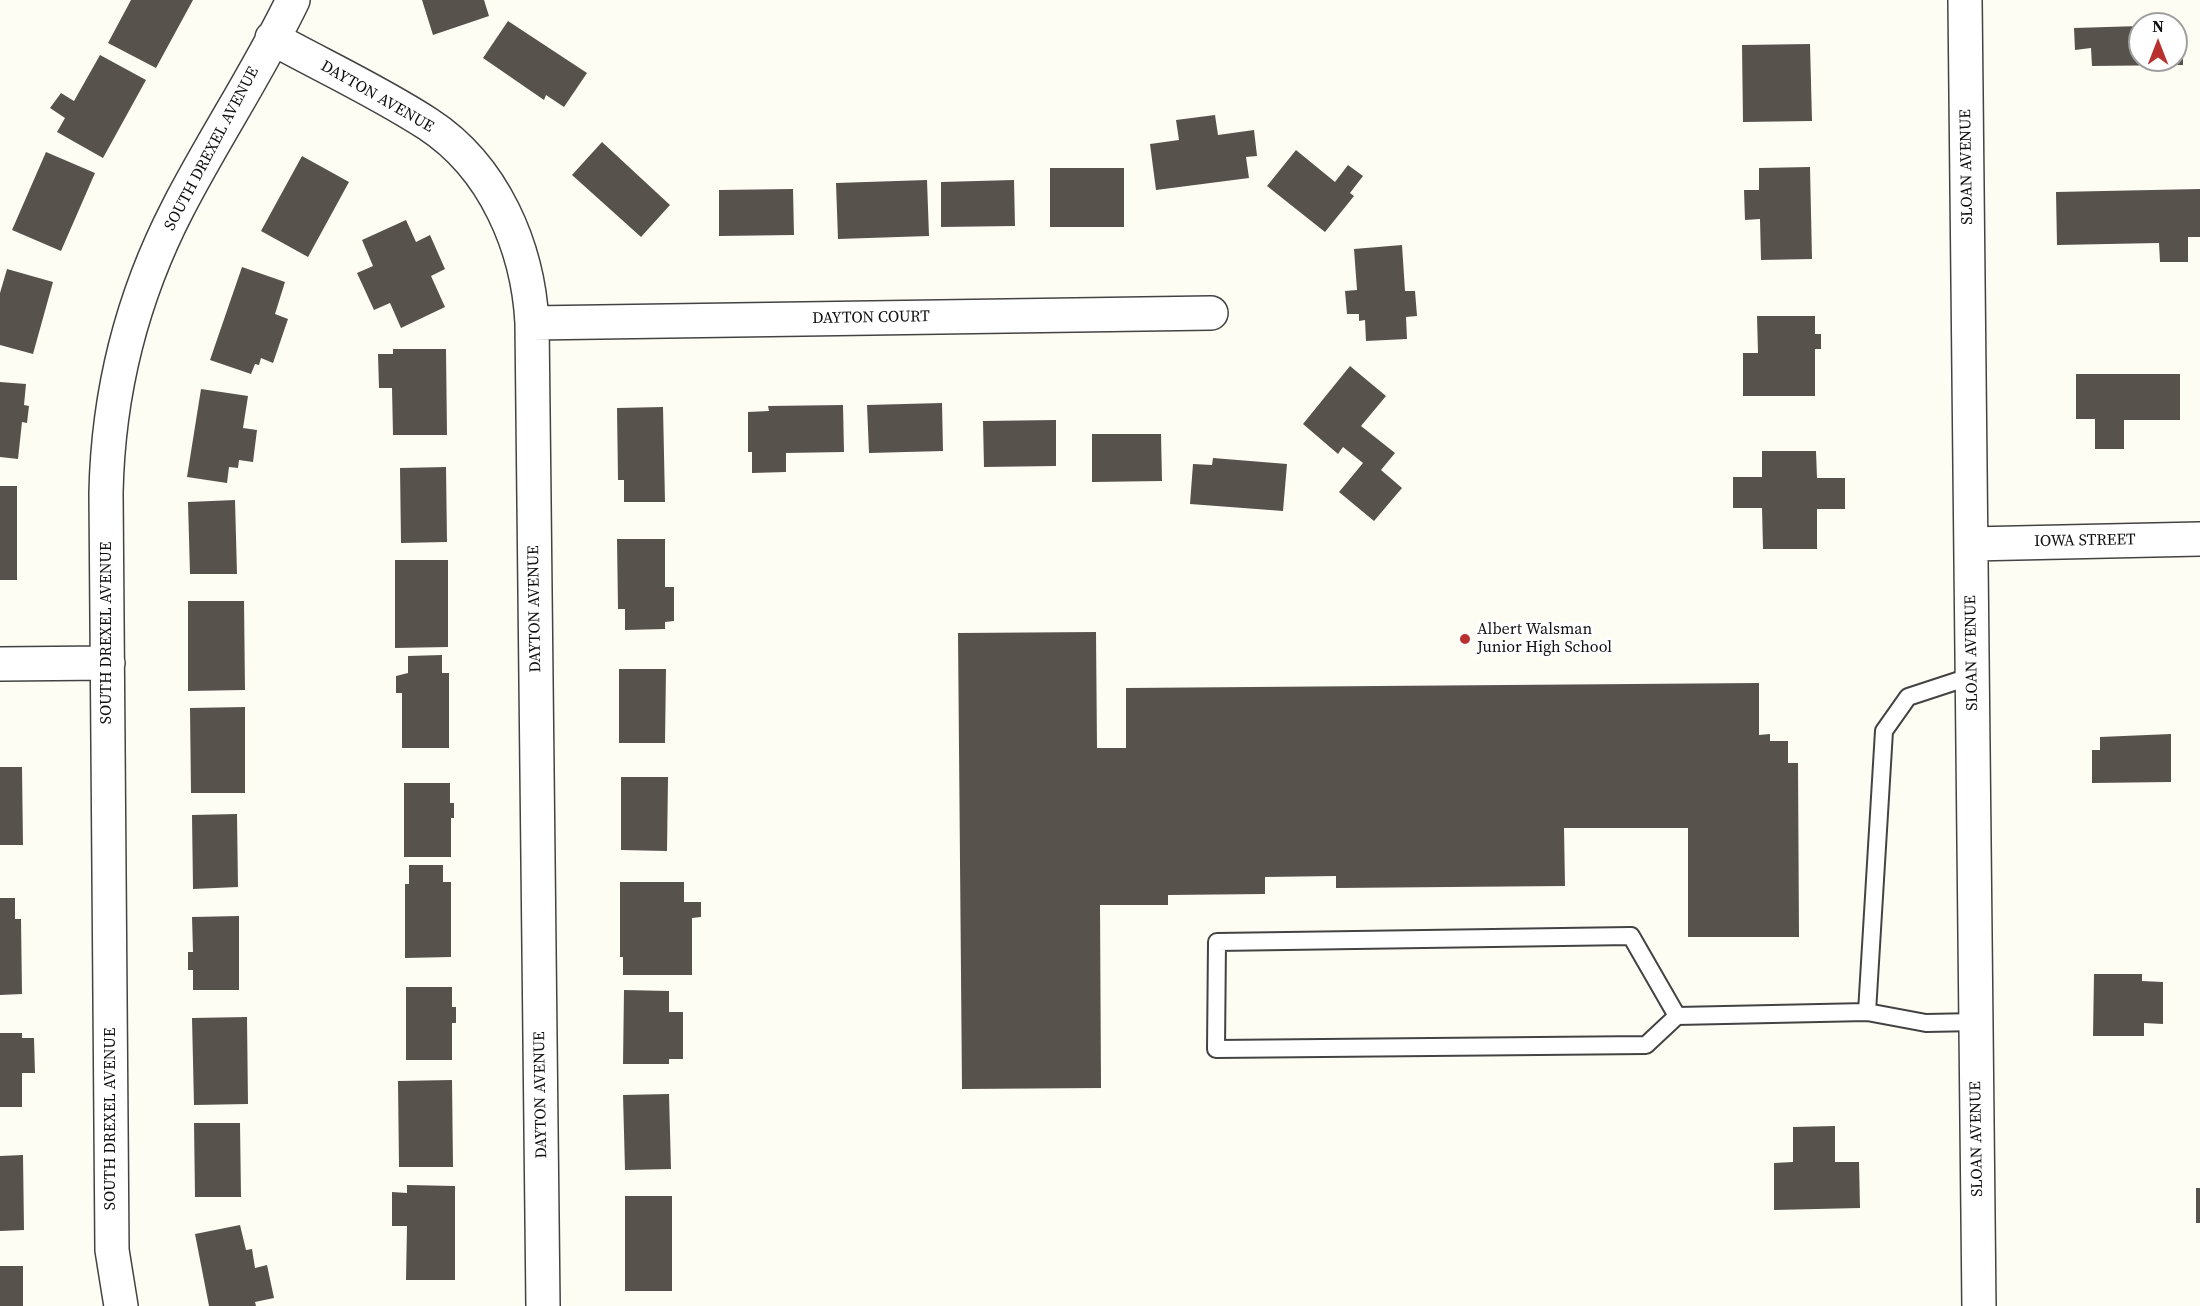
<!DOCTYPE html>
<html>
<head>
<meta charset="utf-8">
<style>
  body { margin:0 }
  #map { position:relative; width:2200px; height:1306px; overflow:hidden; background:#fefdf3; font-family:"Source Serif 4",serif }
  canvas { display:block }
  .north { position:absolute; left:2128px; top:12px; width:60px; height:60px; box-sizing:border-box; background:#fff; border:2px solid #9f9f9f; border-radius:50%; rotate:0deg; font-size:16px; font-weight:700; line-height:24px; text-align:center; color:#101010 }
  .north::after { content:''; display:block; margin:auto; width:21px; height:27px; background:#b9312f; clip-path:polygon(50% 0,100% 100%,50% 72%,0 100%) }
</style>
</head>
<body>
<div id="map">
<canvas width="2200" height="1306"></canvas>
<div class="north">N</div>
</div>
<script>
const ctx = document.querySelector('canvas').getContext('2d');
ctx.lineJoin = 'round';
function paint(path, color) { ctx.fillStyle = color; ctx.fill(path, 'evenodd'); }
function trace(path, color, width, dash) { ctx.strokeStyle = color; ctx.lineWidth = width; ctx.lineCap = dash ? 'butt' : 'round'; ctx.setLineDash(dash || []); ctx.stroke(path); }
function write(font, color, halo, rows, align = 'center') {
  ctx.font = font + ' "Source Serif 4",serif'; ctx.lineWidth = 6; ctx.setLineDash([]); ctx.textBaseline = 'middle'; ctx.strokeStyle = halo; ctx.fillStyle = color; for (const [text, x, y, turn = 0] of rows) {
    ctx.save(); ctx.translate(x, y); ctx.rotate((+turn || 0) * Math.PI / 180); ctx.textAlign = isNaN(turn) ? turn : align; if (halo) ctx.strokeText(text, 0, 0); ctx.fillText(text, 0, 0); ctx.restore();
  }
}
paint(new Path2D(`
  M 131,0 L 193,0 L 156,68 L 108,43 Z
  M 422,0 L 484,0 L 489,16 L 433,35 Z
  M 508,21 L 587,73 L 564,107 L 546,95 L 544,100 L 483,58 Z
  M 2140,26 L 2140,60 L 2176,60 L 2176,26 L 2183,26 L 2183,65 L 2092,66 L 2091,48 L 2075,50 L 2074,28 Z
  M 1810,44 L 1812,121 L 1743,122 L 1742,45 Z
  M 100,55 L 146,80 L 103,158 L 57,132 L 65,118 L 50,108 L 61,93 L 74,101 Z
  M 1215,115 L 1218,135 L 1254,130 L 1257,156 L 1246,157 L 1249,178 L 1156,190 L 1150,144 L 1179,140 L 1176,120 Z
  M 602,142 L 670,205 L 641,237 L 572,175 Z
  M 1296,150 L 1335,182 L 1348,165 L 1363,176 L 1350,193 L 1354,196 L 1325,232 L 1267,186 Z
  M 46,152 L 95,173 L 61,251 L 12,230 Z
  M 302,156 L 349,182 L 308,257 L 261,231 Z
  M 1810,167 L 1812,259 L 1761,260 L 1760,219 L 1745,220 L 1744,190 L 1759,190 L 1759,168 Z
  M 1050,168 L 1124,168 L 1124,227 L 1050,227 Z
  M 927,180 L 929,236 L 838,239 L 836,183 Z
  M 1014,180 L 1015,226 L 941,227 L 941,182 Z
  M 793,189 L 794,235 L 719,236 L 719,190 Z
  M 2200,189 L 2200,237 L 2188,237 L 2188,262 L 2160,262 L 2159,243 L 2057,245 L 2056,192 Z
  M 406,220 L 416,242 L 430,235 L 445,269 L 431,276 L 445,307 L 401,328 L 390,303 L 374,310 L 357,273 L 373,266 L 362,240 Z
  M 1402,245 L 1405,291 L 1415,291 L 1417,316 L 1406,317 L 1407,339 L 1366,341 L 1365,320 L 1359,321 L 1359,314 L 1347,314 L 1345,291 L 1357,290 L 1354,249 Z
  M 242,267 L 285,282 L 275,314 L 288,319 L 273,363 L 261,358 L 259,365 L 255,364 L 251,374 L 210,360 Z
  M 7,269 L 53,282 L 33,354 L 0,345 L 0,293 Z
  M 1757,316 L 1815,316 L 1815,334 L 1821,334 L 1821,349 L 1815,349 L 1815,396 L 1743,396 L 1743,353 L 1758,353 Z
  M 393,349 L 446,349 L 447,435 L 393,435 L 392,388 L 379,388 L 378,354 L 393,354 Z
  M 1350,366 L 1386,396 L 1361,426 L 1395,453 L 1381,470 L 1402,488 L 1374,521 L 1339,492 L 1363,463 L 1343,447 L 1338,454 L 1303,424 Z
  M 2076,374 L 2180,374 L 2180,420 L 2124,420 L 2124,449 L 2095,449 L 2095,419 L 2076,419 Z
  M 0,382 L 26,384 L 24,405 L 29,406 L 27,423 L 22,422 L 18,459 L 0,457 Z
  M 201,389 L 248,396 L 243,428 L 257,430 L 253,462 L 239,460 L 238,468 L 229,467 L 227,483 L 187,477 Z
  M 942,403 L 943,451 L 869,453 L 867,405 Z
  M 843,405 L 844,452 L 786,453 L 786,472 L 752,473 L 752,452 L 748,452 L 748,412 L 769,411 L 768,406 Z
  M 663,407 L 665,502 L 624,502 L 624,480 L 618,480 L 617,408 Z
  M 1056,420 L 1056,466 L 984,467 L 983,421 Z
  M 1092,434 L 1161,434 L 1162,481 L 1092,482 Z
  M 1762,451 L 1816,451 L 1817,478 L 1845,478 L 1845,509 L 1817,509 L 1817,549 L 1763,549 L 1762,508 L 1733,508 L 1733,477 L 1762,477 Z
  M 1213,458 L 1287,464 L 1283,511 L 1190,504 L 1193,464 L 1212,465 Z
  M 446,467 L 447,542 L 401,543 L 400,468 Z
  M 0,486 L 17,486 L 17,580 L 0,580 Z
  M 235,500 L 237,574 L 190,574 L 188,502 Z
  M 617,539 L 665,539 L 665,587 L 674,587 L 674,621 L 665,622 L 665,629 L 625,630 L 625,609 L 618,609 Z
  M 395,560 L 448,560 L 448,647 L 395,648 Z
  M 188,601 L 244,601 L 245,690 L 188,691 Z
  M 1096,632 L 1097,748 L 1126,748 L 1126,688 L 1759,683 L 1759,735 L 1770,734 L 1770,741 L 1788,741 L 1788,763 L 1798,763 L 1799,937 L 1688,937 L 1688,828 L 1564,828 L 1565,886 L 1336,888 L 1336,876 L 1265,877 L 1265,894 L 1168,895 L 1168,905 L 1100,905 L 1101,1088 L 962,1089 L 958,633 Z
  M 442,655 L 442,673 L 449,673 L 449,748 L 402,748 L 402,693 L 396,693 L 396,676 L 408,673 L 408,656 Z
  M 619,669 L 666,669 L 665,743 L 619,743 Z
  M 245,707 L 245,793 L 191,793 L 190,708 Z
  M 2171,734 L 2171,782 L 2092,783 L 2092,750 L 2100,750 L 2100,737 Z
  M 0,767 L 22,767 L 23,845 L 0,845 Z
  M 621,777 L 668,777 L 667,851 L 621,850 Z
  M 404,783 L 450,783 L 450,803 L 454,803 L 454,818 L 451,818 L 451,857 L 404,857 Z
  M 237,814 L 238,887 L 193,889 L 192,815 Z
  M 409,865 L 443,865 L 443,882 L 451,882 L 451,957 L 405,958 L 405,884 L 409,884 Z
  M 620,882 L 684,882 L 684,902 L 701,902 L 701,917 L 692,918 L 692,975 L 623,975 L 623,957 L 620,957 Z
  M 0,898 L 15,898 L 15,919 L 21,919 L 22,994 L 0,995 Z
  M 239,916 L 239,990 L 193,990 L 193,970 L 188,970 L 188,952 L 193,952 L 192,917 Z
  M 2094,974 L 2142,974 L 2142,981 L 2163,982 L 2163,1024 L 2144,1023 L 2144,1036 L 2093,1036 Z
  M 406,987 L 452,987 L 452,1007 L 456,1007 L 456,1023 L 452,1023 L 452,1060 L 406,1060 Z
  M 624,990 L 669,991 L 669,1012 L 683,1012 L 683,1059 L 669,1059 L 669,1064 L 623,1064 Z
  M 247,1017 L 248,1104 L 194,1105 L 192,1018 Z
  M 0,1033 L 22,1033 L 22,1038 L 34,1038 L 35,1073 L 22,1073 L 22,1107 L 0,1107 Z
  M 452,1080 L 453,1167 L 399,1167 L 398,1081 Z
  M 669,1094 L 671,1169 L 625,1170 L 623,1095 Z
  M 194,1123 L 240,1123 L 241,1197 L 195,1197 Z
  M 1835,1126 L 1835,1162 L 1859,1162 L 1860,1208 L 1774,1210 L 1774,1163 L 1793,1162 L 1793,1127 Z
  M 23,1155 L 24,1230 L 0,1231 L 0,1156 Z
  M 407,1185 L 455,1186 L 455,1280 L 406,1280 L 407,1226 L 392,1226 L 392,1192 L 407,1193 Z
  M 2196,1188 L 2200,1188 L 2200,1223 L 2196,1223 Z
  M 625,1196 L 672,1196 L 672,1291 L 625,1291 Z
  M 240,1225 L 246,1250 L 252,1249 L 255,1268 L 267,1265 L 274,1298 L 255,1302 L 256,1306 L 209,1306 L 195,1234 Z
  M 0,1266 L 23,1266 L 23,1306 L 0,1306 Z`), '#58524d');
const lane = new Path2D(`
  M 1867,1012 L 1884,731 L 1908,697 L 1972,676
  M 1677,1016 L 1631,936 L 1217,942 L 1216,1049 L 1646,1045 L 1677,1016 L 1867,1012 L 1926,1023 L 1976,1022`);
const street = new Path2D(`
  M 1965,0 L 1979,1306
  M 272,38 C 323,66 379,92 428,124 C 494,167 528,247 532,323 L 543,1306
  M 532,323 L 1211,313
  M 1971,544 L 2200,539
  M 0,664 L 108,663
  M 121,1306 L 112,1250 L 106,493 C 108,394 132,297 178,208 C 214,138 259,71 293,0`);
trace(lane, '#434343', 20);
trace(street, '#434343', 36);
trace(lane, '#fff', 16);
trace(street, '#fff', 33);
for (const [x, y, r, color] of [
  [1465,639,6,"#b9312f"]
]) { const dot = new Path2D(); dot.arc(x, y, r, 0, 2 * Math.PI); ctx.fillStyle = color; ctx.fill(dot); trace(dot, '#fff', 2); }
write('16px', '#101010', '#fff', [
  ["DAYTON AVENUE",377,97,30],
  ["SOUTH DREXEL AVENUE",212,149,-62],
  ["SLOAN AVENUE",1967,167,-91],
  ["DAYTON COURT",871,318,-1],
  ["IOWA STREET",2085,541,-1],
  ["DAYTON AVENUE",535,609,-91],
  ["SOUTH DREXEL AVENUE",107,633,-90],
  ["SLOAN AVENUE",1972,653,-91],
  ["DAYTON AVENUE",541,1095,-91],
  ["SOUTH DREXEL AVENUE",111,1119,-90],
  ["SLOAN AVENUE",1977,1139,-91]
]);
write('16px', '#101010', '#fff', [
  ["Albert Walsman",1477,630],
  ["Junior High School",1477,648]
], 'left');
</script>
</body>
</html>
